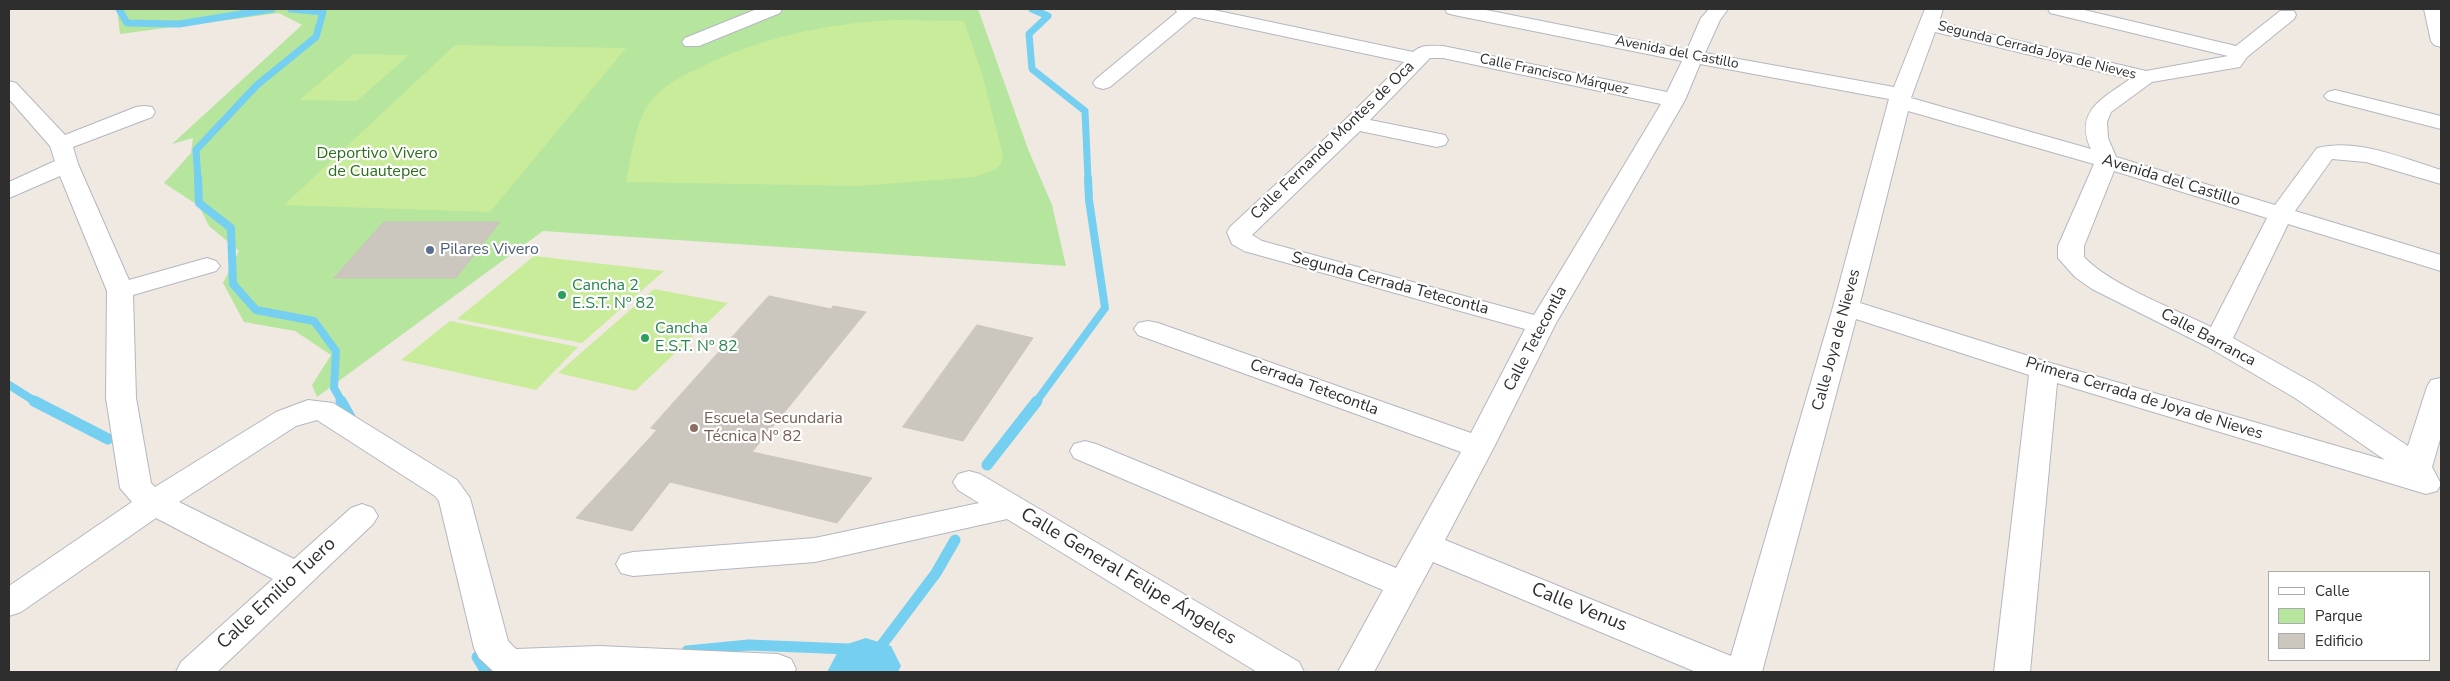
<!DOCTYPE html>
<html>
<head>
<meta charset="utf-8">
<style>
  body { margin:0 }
  #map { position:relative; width:2450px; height:681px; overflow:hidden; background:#efe9e1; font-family:"Nunito Sans",sans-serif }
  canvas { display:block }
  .frame { position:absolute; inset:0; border:10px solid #2e2e2e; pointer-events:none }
  .legend { position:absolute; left:2268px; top:571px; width:162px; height:90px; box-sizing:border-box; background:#fff; border:1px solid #ababab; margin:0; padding:6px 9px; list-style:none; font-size:15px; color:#2e2e2e }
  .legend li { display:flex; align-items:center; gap:10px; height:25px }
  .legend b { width:25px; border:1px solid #ababab }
</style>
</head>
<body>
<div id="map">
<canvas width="2450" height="681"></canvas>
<div class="frame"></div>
<ul class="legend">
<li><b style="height:6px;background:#fff"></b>Calle</li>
<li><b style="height:14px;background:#b6e59e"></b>Parque</li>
<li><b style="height:14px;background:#cbc7bf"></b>Edificio</li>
</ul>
</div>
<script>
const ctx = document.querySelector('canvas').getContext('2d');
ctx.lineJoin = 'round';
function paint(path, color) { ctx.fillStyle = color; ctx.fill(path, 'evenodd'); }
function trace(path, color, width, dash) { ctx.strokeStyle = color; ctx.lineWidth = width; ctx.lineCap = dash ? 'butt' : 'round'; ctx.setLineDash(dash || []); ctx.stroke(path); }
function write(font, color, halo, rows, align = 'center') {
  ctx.font = font + ' "Nunito Sans",sans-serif'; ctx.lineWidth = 4.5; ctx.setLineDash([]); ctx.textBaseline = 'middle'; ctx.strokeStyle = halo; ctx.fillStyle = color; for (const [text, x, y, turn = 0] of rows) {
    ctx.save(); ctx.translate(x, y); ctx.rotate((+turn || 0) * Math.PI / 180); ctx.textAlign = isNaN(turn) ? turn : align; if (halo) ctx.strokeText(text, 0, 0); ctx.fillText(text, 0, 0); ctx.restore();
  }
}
paint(new Path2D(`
  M 117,9 L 978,9 L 1028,149 L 1052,205 L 1066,266 L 543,231 L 317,397 L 312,385 L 331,355 L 295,331 L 244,322 L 223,283 L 239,251 L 209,226 L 199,206 L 164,183 L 191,153 L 193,138 L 172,144 L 302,25 L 279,13 L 120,34 Z`), '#b6e59e');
paint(new Path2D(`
  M 895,20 L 964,21 L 983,77 L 1003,156 L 1001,164 L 994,170 L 974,177 L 859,186 L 626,182 C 632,157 634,124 650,102 C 663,85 684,75 703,66 C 764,37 828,23 895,20 Z
  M 455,45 L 626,48 L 490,212 L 284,205 Z
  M 354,54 L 409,55 L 357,101 L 299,100 Z
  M 534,256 L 664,271 L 582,343 L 457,319 Z
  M 654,289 L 728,303 L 635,391 L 558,373 Z
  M 450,321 L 578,347 L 536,390 L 401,360 Z`), '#c9ec9a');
trace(new Path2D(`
  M 119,9 L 127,23 L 179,24 L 272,9
  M 1032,9 L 1048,16 L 1029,34 L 1032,69 L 1085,111 L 1088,179
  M 198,179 L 196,150 L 257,85 L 316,37 L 323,12 L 291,9`), '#75cff0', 7);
trace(new Path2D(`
  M 198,178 L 199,203 L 231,228 L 233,284 L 256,310 L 314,321 L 336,351 L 334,388 L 342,402
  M 9,385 L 36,402
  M 1036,402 L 1105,308 L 1089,200 L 1088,178`), '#75cff0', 8);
trace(new Path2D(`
  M 34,401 L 108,439
  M 341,401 L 351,419
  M 987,465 L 1037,401
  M 687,651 L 749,645 L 848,649 L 866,666 L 936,573 L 955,540
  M 477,657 L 486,672`), '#75cff0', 11);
paint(new Path2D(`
  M 866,638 L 891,646 L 901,666 L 898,672 L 827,672 L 841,646 Z`), '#75cff0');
const building = new Path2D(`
  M 384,222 L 500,222 L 456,278 L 334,278 Z
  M 769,296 L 831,309 L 833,306 L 866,312 L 752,452 L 872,478 L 837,523 L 670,482 L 632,531 L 576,518 L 657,430 L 651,428 Z
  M 977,325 L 1033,338 L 963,441 L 903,427 Z`);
paint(building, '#cbc7bf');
trace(building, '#cbc5ba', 1);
const minor = new Path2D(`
  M 757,9 L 782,9 L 780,13 L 699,46 L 685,46 L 682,42 L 685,38 Z
  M 1175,9 L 1209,9 L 1413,52 C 1422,44 1432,46 1443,46 L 1667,92 L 1682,61 L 1454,15 L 1447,13 L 1445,9 L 1481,9 L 1687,50 L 1701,18 L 1709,9 L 1728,9 L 1720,20 L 1705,53 L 1894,87 L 1925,9 L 1943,9 L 1939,22 L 2146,71 L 2228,56 L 2050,13 L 2048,9 L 2080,9 L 2236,46 L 2280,11 L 2294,11 L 2296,15 L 2294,19 L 2247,57 L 2240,67 L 2152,82 L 2111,112 L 2107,122 L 2108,138 L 2116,157 L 2275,205 L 2317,148 C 2358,138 2402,158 2441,170 L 2441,184 L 2366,162 L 2332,159 L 2295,211 L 2441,255 L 2441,271 L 2288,224 L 2233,338 L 2315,384 L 2408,446 L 2427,387 L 2431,380 L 2441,378 L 2441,436 L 2432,467 L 2441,484 L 2437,491 L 2426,494 L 2057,383 L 2030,672 L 1994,672 L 2029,375 L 1856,319 L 1762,672 L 1696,672 L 1433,562 L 1374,672 L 1338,672 L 1383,590 L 1074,458 L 1070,451 L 1074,444 L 1085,441 L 1096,444 L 1396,568 L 1461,452 L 1138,335 L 1134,329 L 1138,323 L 1148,321 L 1158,323 L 1471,433 L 1525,329 L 1244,251 L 1232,244 L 1227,232 L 1230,227 L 1347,118 L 1404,62 L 1194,17 L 1110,87 L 1103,89 L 1096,87 L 1093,83 L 1096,79 L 1177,12 ZM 1935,32 L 2130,79 C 2102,99 2074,111 2091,149 L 1911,98 ZM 1430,58 L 1443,58 L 1661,104 L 1534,315 L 1262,241 L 1252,235 L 1360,131 L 1437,147 L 1445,145 L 1448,140 L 1445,135 L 1370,120 ZM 1700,64 L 1889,99 L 1833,307 L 1731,656 L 1445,540 L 1494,447 L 1555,325 L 1685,100 ZM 1908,111 L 2094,164 L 2058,246 L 2058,258 L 2075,277 L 2092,289 L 2208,347 L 2295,398 L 2385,460 L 2054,364 L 1860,303 ZM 2114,171 L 2267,218 L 2211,327 C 2175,309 2110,285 2084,257 L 2084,246 Z
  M 2424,9 L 2441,9 L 2441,47 L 2434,45 L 2431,41 Z
  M 9,81 L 16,83 L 65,135 L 136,107 L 144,106 L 152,107 L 155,112 L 152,117 L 73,147 L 78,164 L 129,280 L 207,258 L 216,261 L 220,266 L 216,271 L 133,295 L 136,398 L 151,483 L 155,487 L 276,412 L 308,400 L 333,403 L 457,480 L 470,498 L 508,641 L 516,649 L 599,646 L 778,654 L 791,659 L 796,669 L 794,672 L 493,671 L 479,658 L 474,648 L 439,501 L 435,496 L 317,420 L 296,426 L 179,502 L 294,559 L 351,508 L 362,504 L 373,508 L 378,516 L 373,524 L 217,672 L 176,672 L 181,662 L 273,579 L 156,518 L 21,612 L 9,616 L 9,586 L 132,502 L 120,488 L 106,398 L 107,291 L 60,176 L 9,198 L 9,182 L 55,161 L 50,146 L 9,99 Z
  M 2335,90 L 2441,116 L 2441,129 L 2328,100 L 2324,96 L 2328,92 Z
  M 969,471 L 980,474 L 1299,662 L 1304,672 L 1257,672 L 1007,519 L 815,562 L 633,576 L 621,573 L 616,564 L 621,555 L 633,552 L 815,538 L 979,503 L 958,490 L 953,482 L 958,474 Z`);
trace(minor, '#b4b7c1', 2);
paint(minor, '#fff');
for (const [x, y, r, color] of [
  [430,250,5,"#5c6f8a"],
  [562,295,5,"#2e9e5b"],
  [645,338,5,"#2e9e5b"],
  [694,428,5,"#8d6e63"]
]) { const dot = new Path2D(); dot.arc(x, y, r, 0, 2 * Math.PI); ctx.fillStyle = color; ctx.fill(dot); trace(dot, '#fff', 2); }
write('14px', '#2e2e2e', '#fff', [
  ["Segunda Cerrada Joya de Nieves",2037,51,14],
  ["Avenida del Castillo",1677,53,11],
  ["Calle Francisco Márquez",1554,75,12]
]);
write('16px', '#2e2e2e', '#fff', [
  ["Calle Fernando Montes de Oca",1333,141,-44],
  ["Avenida del Castillo",2171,181,17],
  ["Segunda Cerrada Tetecontla",1390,284,15],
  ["Calle Barranca",2208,338,28],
  ["Calle Tetecontla",1536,339,-62],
  ["Calle Joya de Nieves",1837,340,-75],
  ["Cerrada Tetecontla",1314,388,20],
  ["Primera Cerrada de Joya de Nieves",2144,399,17]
]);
write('16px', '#2c6e1b', '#fff', [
  ["Deportivo Vivero",377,154],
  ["de Cuautepec",377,172]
]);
write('16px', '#4e5e75', '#fff', [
  ["Pilares Vivero",440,250]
], 'left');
write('16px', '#27864d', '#fff', [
  ["Cancha 2",572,286],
  ["E.S.T. Nº 82",572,304],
  ["Cancha",655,329],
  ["E.S.T. Nº 82",655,347]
], 'left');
write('16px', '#785e54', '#fff', [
  ["Escuela Secundaria",704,419],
  ["Técnica Nº 82",704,437]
], 'left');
write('19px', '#2e2e2e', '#fff', [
  ["Calle General Felipe Ángeles",1128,577,31],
  ["Calle Emilio Tuero",277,594,-43],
  ["Calle Venus",1579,608,22]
]);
</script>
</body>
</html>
